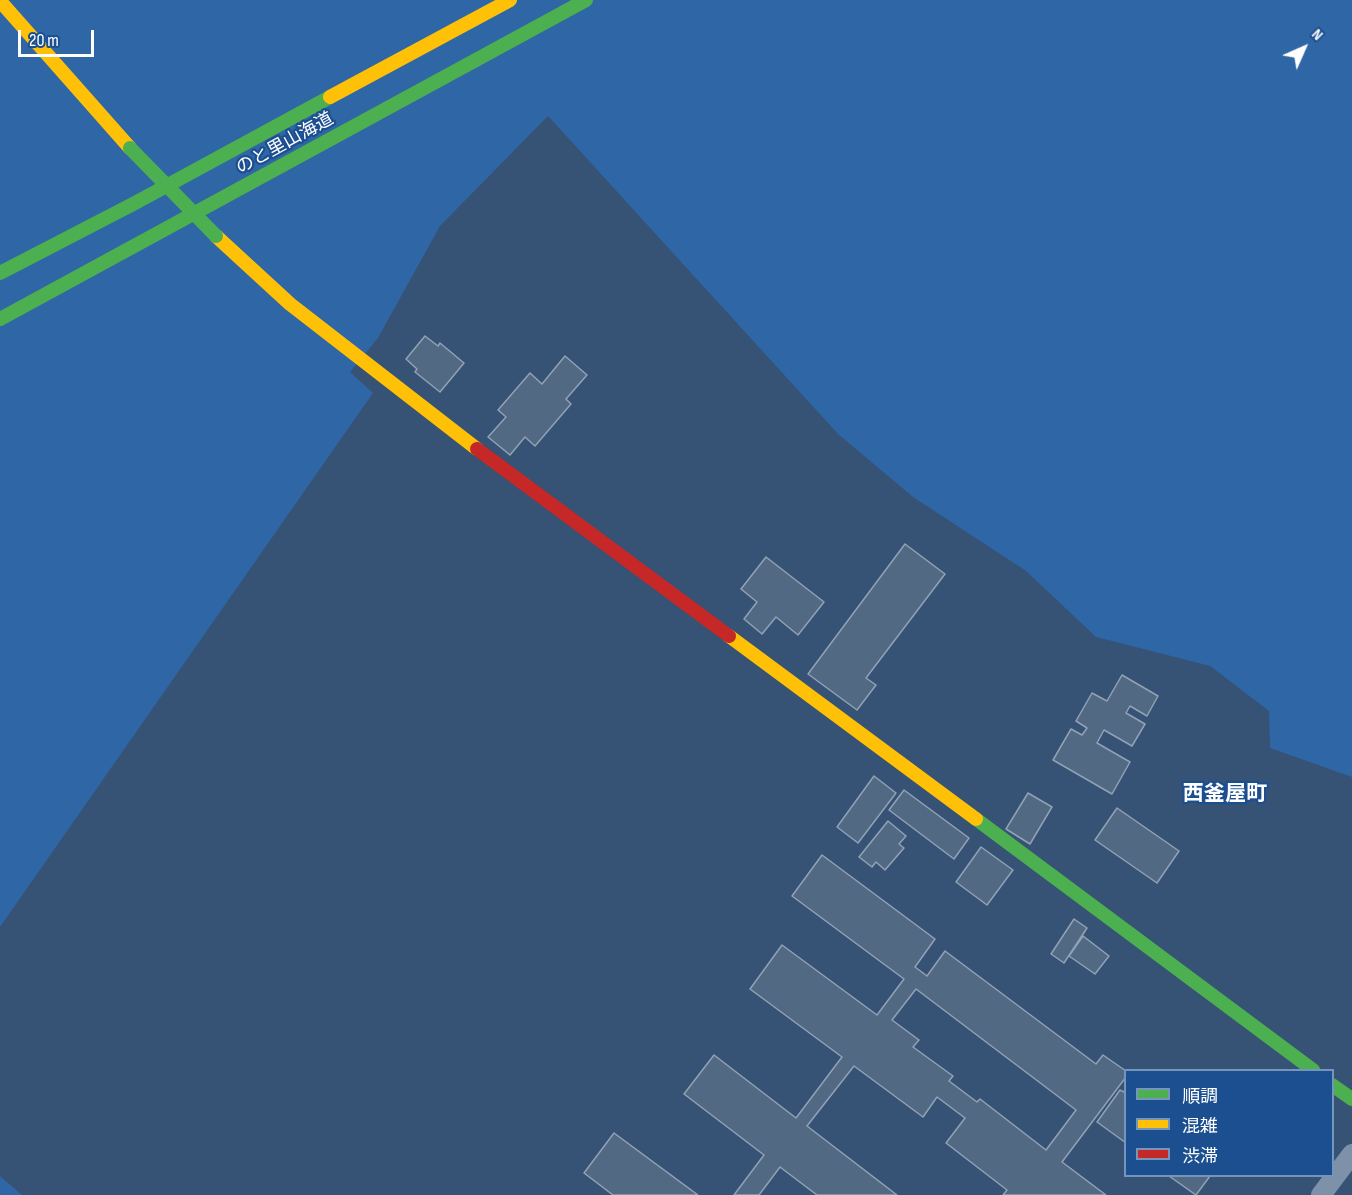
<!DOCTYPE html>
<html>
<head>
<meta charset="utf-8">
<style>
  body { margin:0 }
  #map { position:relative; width:1352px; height:1195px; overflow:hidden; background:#365274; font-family:"Sofia Sans Condensed","Noto Sans JP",sans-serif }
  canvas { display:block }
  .legend { position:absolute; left:1124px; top:1069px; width:210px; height:108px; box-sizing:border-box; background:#1b4f8f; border:2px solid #7695bc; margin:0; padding:8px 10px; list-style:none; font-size:18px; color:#fff }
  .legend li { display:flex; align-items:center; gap:12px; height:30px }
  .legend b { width:30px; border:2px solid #7695bc }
  .north { position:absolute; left:1274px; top:18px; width:60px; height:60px; -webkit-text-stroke:4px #1b4f8f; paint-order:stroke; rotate:45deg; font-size:16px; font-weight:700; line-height:24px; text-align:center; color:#fff }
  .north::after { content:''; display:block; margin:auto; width:21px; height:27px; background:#fff; clip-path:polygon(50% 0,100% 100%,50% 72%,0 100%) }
  .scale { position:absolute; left:18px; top:30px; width:76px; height:27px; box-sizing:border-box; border:3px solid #fff; border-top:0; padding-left:8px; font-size:18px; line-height:21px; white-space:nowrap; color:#fff; -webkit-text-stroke:4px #1b4f8f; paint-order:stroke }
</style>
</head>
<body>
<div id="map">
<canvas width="1352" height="1195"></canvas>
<ul class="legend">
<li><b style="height:8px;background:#4caf50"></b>順調</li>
<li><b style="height:8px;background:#ffc107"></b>混雑</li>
<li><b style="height:8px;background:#c62828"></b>渋滞</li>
</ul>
<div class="north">N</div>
<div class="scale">20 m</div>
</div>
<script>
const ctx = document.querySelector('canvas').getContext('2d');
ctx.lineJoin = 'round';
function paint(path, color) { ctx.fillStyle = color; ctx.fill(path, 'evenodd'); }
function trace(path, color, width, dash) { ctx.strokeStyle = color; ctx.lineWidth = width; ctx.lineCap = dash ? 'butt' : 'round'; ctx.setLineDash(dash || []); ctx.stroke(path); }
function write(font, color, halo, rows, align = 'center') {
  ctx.font = font + ' "Sofia Sans Condensed","Noto Sans JP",sans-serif'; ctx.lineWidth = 4.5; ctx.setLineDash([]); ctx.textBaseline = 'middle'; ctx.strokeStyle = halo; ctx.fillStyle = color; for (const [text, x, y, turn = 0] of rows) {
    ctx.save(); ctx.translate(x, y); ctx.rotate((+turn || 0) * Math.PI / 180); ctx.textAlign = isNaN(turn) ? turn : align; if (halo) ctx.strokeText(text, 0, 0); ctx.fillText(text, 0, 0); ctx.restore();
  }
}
paint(new Path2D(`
  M 0,0 L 1352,0 L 1352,777 L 1270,748 L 1269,711 L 1210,666 L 1096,637 L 1026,571 L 913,497 L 838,434 L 548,116 L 440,226 L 378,338 L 350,372 L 373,393 L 0,927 Z
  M 0,1176 L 22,1195 L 0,1195 Z`), '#2f66a5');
const building = new Path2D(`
  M 425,336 L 438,346 L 440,343 L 464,363 L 440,392 L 415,372 L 417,369 L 406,359 Z
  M 565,356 L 587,375 L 566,399 L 571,404 L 535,446 L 525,437 L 510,455 L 488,437 L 506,417 L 498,410 L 530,373 L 542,384 Z
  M 905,544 L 945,574 L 866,678 L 876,685 L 857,710 L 808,674 Z
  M 766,557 L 824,602 L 798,635 L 776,617 L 762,634 L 744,619 L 757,602 L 741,589 Z
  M 1122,675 L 1158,696 L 1147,716 L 1130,706 L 1126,713 L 1145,724 L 1132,746 L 1104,730 L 1097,743 L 1130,762 L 1112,794 L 1053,760 L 1071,729 L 1082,735 L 1087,728 L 1076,721 L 1092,693 L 1107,701 Z
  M 874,776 L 896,793 L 858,843 L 837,827 Z
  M 904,790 L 969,838 L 954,859 L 889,810 Z
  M 1028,793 L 1052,807 L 1030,844 L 1006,829 Z
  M 1117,808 L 1179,851 L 1157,883 L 1095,840 Z
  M 888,821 L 906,836 L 899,844 L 904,848 L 885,870 L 876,862 L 872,867 L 859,857 Z
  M 981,847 L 1013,870 L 987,905 L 956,882 Z
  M 822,855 L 935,939 L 915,967 L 927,976 L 945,951 L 1096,1064 L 1103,1055 L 1126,1071 L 1126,1077 L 1062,1162 L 1106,1195 L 1003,1195 L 1007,1190 L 946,1143 L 965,1118 L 937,1097 L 923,1117 L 854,1066 L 807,1126 L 897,1195 L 817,1195 L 780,1167 L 759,1195 L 734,1195 L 764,1155 L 684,1094 L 714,1055 L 796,1118 L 842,1057 L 750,989 L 782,945 L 877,1015 L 904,979 L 792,896 ZM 916,989 L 1076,1110 L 1046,1150 L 980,1099 L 977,1102 L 949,1081 L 953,1076 L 913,1047 L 919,1040 L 892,1020 Z
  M 1074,919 L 1087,928 L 1064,963 L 1051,954 Z
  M 1083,936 L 1109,956 L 1095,974 L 1069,956 Z
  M 1120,1090 L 1126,1093 L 1126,1143 L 1097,1122 Z
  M 614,1133 L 698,1195 L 613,1195 L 584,1173 Z
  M 1169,1176 L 1210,1176 L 1196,1195 Z`);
paint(building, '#526984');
trace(building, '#92a2b6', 1.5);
trace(new Path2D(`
  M 1321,1195 L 1352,1154`), '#7d92a8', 20);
trace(new Path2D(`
  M 0,273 L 135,203 L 330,97
  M 0,319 L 586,0
  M 976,819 L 1313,1070
  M 1332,1085 L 1352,1099`), '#4caf50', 14);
trace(new Path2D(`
  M 0,1 L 130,148
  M 330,97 L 510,0
  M 216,236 L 290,304 L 477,449
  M 729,636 L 976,819`), '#ffc107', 14);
trace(new Path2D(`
  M 477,449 L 729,636`), '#c62828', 14);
trace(new Path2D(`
  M 130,148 L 216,236`), '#4caf50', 14);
write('18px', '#fff', '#1b4f8f', [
  ["のと里山海道",285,144,-29]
]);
write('bold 21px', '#fff', '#1b4f8f', [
  ["西釜屋町",1225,795]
]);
</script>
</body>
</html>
